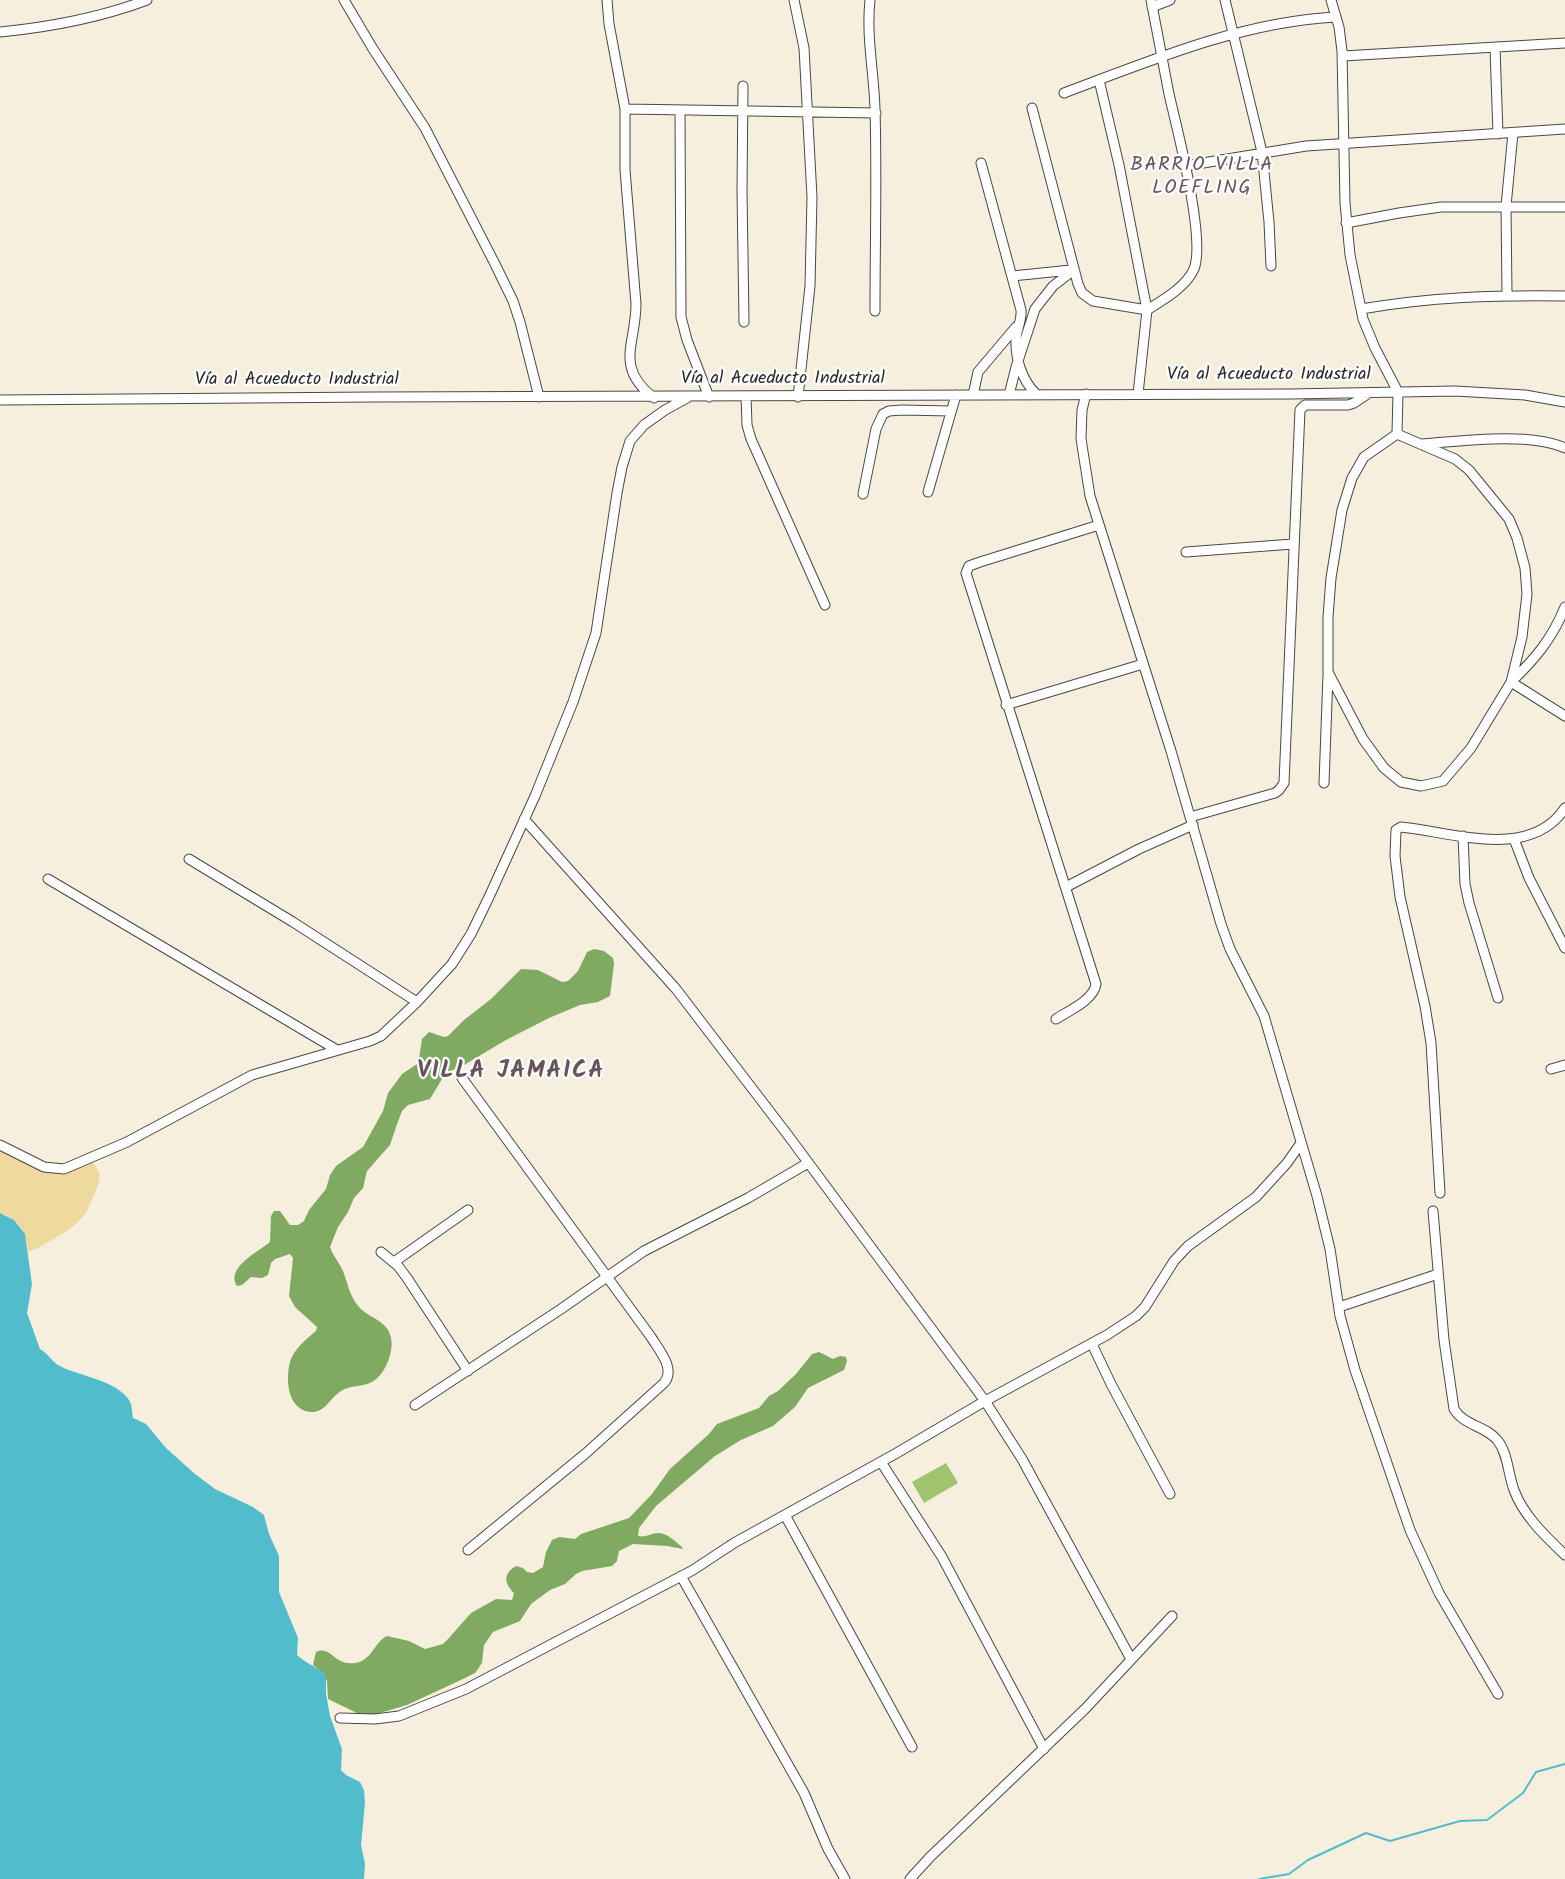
<!DOCTYPE html>
<html>
<head>
<meta charset="utf-8">
<style>
  body { margin:0 }
  canvas { display:block; background:#f6efde }
</style>
</head>
<body>
<canvas width="1565" height="1879"></canvas>
<script>
const ctx = document.querySelector('canvas').getContext('2d');
ctx.lineJoin = 'round';
function paint(path, color) { ctx.fillStyle = color; ctx.fill(path, 'evenodd'); }
function trace(path, color, width, dash) { ctx.strokeStyle = color; ctx.lineWidth = width; ctx.lineCap = dash ? 'butt' : 'round'; ctx.setLineDash(dash || []); ctx.stroke(path); }
function write(font, color, halo, rows, align = 'center') {
  ctx.font = font + ' Kalam,sans-serif'; ctx.lineWidth = 4.5; ctx.setLineDash([]); ctx.textBaseline = 'middle'; ctx.strokeStyle = halo; ctx.fillStyle = color; for (const [text, x, y, turn = 0] of rows) {
    ctx.save(); ctx.translate(x, y); ctx.rotate((+turn || 0) * Math.PI / 180); ctx.textAlign = isNaN(turn) ? turn : align; if (halo) ctx.strokeText(text, 0, 0); ctx.fillText(text, 0, 0); ctx.restore();
  }
}
paint(new Path2D(`
  M 946,1463 L 958,1483 L 924,1503 L 912,1482 Z`), '#a0c46e');
paint(new Path2D(`
  M 594,949 L 604,951 L 613,958 L 614,964 L 610,996 L 598,1002 L 580,1005 L 549,1018 L 506,1040 L 464,1065 L 445,1074 L 430,1099 L 408,1105 L 402,1111 L 397,1124 L 390,1145 L 367,1171 L 363,1188 L 354,1198 L 348,1212 L 338,1227 L 330,1247 C 333,1256 339,1262 343,1271 C 348,1284 350,1298 360,1308 C 371,1319 388,1321 391,1338 C 394,1352 385,1375 372,1382 C 362,1387 351,1385 341,1391 C 331,1397 325,1412 313,1412 C 288,1412 285,1381 290,1362 C 294,1349 306,1339 316,1331 L 317,1327 L 295,1307 L 289,1296 L 293,1258 L 290,1254 L 275,1259 L 271,1263 L 268,1275 L 262,1278 L 251,1277 L 242,1285 L 237,1286 C 225,1268 258,1252 270,1242 L 271,1216 L 274,1211 L 280,1211 L 290,1225 L 298,1225 L 304,1221 L 309,1210 L 326,1189 L 330,1175 L 336,1166 L 363,1147 L 383,1111 L 388,1093 L 394,1085 L 402,1074 L 417,1064 L 419,1059 L 422,1039 L 429,1032 L 444,1037 L 448,1036 L 464,1020 L 491,999 L 521,969 L 538,970 L 562,982 L 568,981 L 578,971 L 587,952 Z
  M 819,1352 L 833,1359 L 840,1356 L 846,1357 L 847,1361 L 844,1370 L 808,1388 L 795,1407 L 773,1426 L 741,1440 L 715,1456 L 656,1506 L 639,1528 L 638,1536 C 646,1538 651,1533 659,1533 C 667,1533 676,1542 682,1547 L 683,1549 L 667,1546 L 633,1544 L 619,1551 L 617,1561 L 612,1566 L 582,1571 L 576,1574 L 565,1584 L 550,1590 L 531,1604 L 520,1621 L 493,1632 L 484,1645 L 482,1663 L 475,1673 L 463,1679 L 407,1705 L 373,1715 L 357,1713 L 328,1699 L 327,1681 L 323,1673 L 313,1665 L 316,1652 C 332,1645 333,1666 355,1663 C 372,1661 374,1642 387,1636 L 409,1641 L 425,1649 L 443,1644 L 448,1639 L 471,1613 L 496,1599 L 512,1600 L 514,1593 C 504,1583 503,1574 516,1566 L 523,1568 L 527,1572 L 533,1573 L 543,1567 L 546,1552 L 552,1540 L 559,1537 L 575,1539 L 581,1534 L 629,1518 L 652,1494 L 670,1469 L 709,1434 L 717,1424 L 759,1408 L 769,1396 L 778,1391 L 796,1374 L 812,1354 Z`), '#80aa61');
paint(new Path2D(`
  M 0,1145 L 55,1169 L 91,1158 L 100,1175 L 98,1186 L 86,1213 L 76,1224 L 65,1232 L 40,1247 L 28,1252 C 27,1233 18,1219 0,1213 Z`), '#eeda9e');
paint(new Path2D(`
  M 0,1213 L 14,1220 L 25,1234 L 32,1284 L 27,1313 L 40,1349 C 49,1354 53,1364 62,1367 C 80,1376 117,1381 129,1400 C 132,1404 132,1412 133,1418 L 146,1424 L 166,1448 L 195,1474 L 215,1489 L 253,1507 L 264,1515 L 269,1534 L 279,1556 L 279,1592 L 298,1638 L 297,1655 C 306,1664 319,1667 326,1676 L 326,1694 L 330,1716 L 342,1749 L 341,1770 L 346,1775 L 360,1782 L 364,1790 L 365,1803 L 361,1845 L 365,1864 L 364,1879 L 0,1879 Z`), '#51bdcc');
trace(new Path2D(`
  M 1259,1879 L 1289,1874 L 1308,1860 L 1366,1833 L 1390,1841 L 1460,1821 L 1487,1820 L 1523,1793 L 1536,1772 L 1565,1764`), '#51bdcc', 2);
const minor = new Path2D(`
  M 344,0 L 373,49 L 425,128 L 495,264 L 513,301 L 520,322 L 539,397
  M 607,0 L 609,24 L 625,109 L 625,170 L 636,304 C 636,344 614,367 654,398
  M 794,0 L 804,48 L 812,197 L 810,286 L 798,397
  M 870,0 C 866,36 874,73 875,109 C 877,176 875,244 875,311
  M 1225,0 L 1262,152 L 1269,222 L 1271,266
  M 1331,0 L 1339,27 L 1342,51 L 1345,203 L 1350,255 L 1363,319 L 1375,348 L 1398,392 L 1397,434
  M 1152,7 L 1170,0
  M 0,32 C 51,27 99,18 147,0
  M 1495,48 L 1498,134
  M 1343,56 L 1565,43
  M 1099,80 L 1119,165 L 1147,310 L 1138,394
  M 743,86 L 742,191 L 744,322
  M 1064,93 C 1152,60 1241,22 1336,17
  M 1032,108 L 1078,284 L 1082,293 L 1093,301 L 1147,310 C 1163,300 1186,287 1194,269 C 1206,239 1177,129 1169,94 C 1163,63 1157,31 1151,0
  M 625,109 L 876,113
  M 680,110 L 681,317 L 687,340 L 709,397
  M 981,163 L 1021,310 C 1022,320 1017,328 1016,338 C 1015,359 1022,380 1036,394
  M 1185,166 L 1306,146 L 1565,129
  M 1346,223 L 1399,213 L 1441,207 L 1565,207
  M 1012,276 L 1071,270
  M 1507,295 L 1506,206 L 1513,133
  M 1361,309 C 1431,297 1494,295 1565,296
  M 1086,394 L 1082,410 L 1081,439 L 1090,496 L 1171,751 L 1221,924 L 1230,949 L 1264,1016 L 1317,1196 L 1330,1249 L 1340,1316 L 1355,1370 L 1410,1530 L 1439,1593 L 1498,1694
  M 973,395 L 978,372 L 1016,327
  M 1009,395 L 1016,367 L 1035,309 L 1053,286 L 1074,270
  M 746,396 L 747,425 L 751,439 L 825,605
  M 0,400 L 375,397 L 1290,394 L 1455,391 L 1525,395 L 1565,402
  M 1397,434 L 1455,459 L 1469,470 L 1509,519 L 1517,538 L 1525,568 L 1527,594 L 1522,637 L 1511,682 L 1471,748 L 1443,781 L 1421,786 L 1401,782 L 1384,768 L 1363,739 L 1328,672 L 1328,617 L 1331,578 L 1342,510 L 1352,478 L 1364,457 Z
  M 1422,444 C 1461,441 1530,432 1565,448
  M 928,492 L 956,395
  M 863,494 L 876,429 L 883,414 L 889,411 L 902,410 L 951,411
  M 1186,552 L 1293,544
  M 1565,607 C 1552,639 1535,659 1511,682 L 1565,716
  M 1006,705 L 1143,664
  M 1324,783 L 1328,675
  M 1190,817 L 1275,793 L 1279,790 L 1284,783 L 1300,410 L 1305,405 L 1348,405 L 1354,403 L 1369,393
  M 524,819 L 676,989 L 787,1134 L 985,1401 L 1022,1459 L 1131,1659
  M 1463,836 L 1465,884 L 1469,903 L 1498,998
  M 1514,839 L 1529,878 L 1565,948
  M 189,859 L 293,922 L 417,1002
  M 48,879 L 337,1050
  M 1066,887 L 1139,849 L 1193,825
  M 1056,1019 C 1068,1011 1094,1000 1096,984 L 966,573 L 969,566 L 980,562 L 1099,525
  M 1551,1069 L 1565,1065
  M 462,1078 L 651,1337 C 659,1350 676,1369 664,1383 L 585,1454 L 468,1550
  M 0,1145 L 44,1167 L 64,1169 L 127,1142 L 252,1075 L 370,1041 L 381,1036 L 417,1002 L 452,964 L 471,934 L 489,897 L 535,796 L 573,702 L 596,633 L 617,493 L 622,467 L 630,441 L 644,425 L 665,410 L 687,398
  M 1440,1193 L 1431,1043 L 1425,1006 L 1400,897 L 1395,856 L 1396,830 L 1401,827 C 1452,832 1530,861 1565,808
  M 1433,1211 L 1444,1340 L 1454,1409 C 1464,1426 1487,1426 1498,1441 C 1508,1454 1508,1474 1514,1490 C 1523,1515 1545,1536 1565,1555
  M 381,1252 L 398,1266 L 407,1278 L 468,1371
  M 394,1262 L 468,1210
  M 1339,1307 L 1438,1274
  M 1092,1344 L 1111,1384 L 1170,1494
  M 415,1405 L 561,1309 L 644,1251 L 748,1198 L 808,1163
  M 881,1462 L 942,1557 L 1044,1749
  M 785,1515 L 912,1747
  M 681,1576 L 804,1793 L 828,1849 L 845,1879
  M 340,1718 L 375,1719 L 399,1716 L 466,1689 L 693,1570 L 734,1543 L 895,1454 L 985,1401 L 1107,1335 L 1136,1316 L 1145,1307 L 1174,1261 L 1188,1246 L 1256,1197 L 1287,1163 L 1301,1143
  M 910,1879 L 930,1857 L 1085,1709 L 1172,1616`);
trace(minor, '#494846', 11);
trace(minor, '#fff', 9);
write('18px', '#2b2b2b', '#fff', [
  ["Vía al Acueducto Industrial",1269,376],
  ["Vía al Acueducto Industrial",783,380],
  ["Vía al Acueducto Industrial",297,381]
]);
ctx.letterSpacing = '1.5px';
write('20px', '#67555b', '#fff', [
  ["BARRIO VILLA",1202,167],
  ["LOEFLING",1202,190]
]);
ctx.letterSpacing = '0px';
ctx.letterSpacing = '1.5px';
write('bold 24px', '#67555b', '#fff', [
  ["VILLA JAMAICA",511,1073]
]);
ctx.letterSpacing = '0px';
</script>
</body>
</html>
